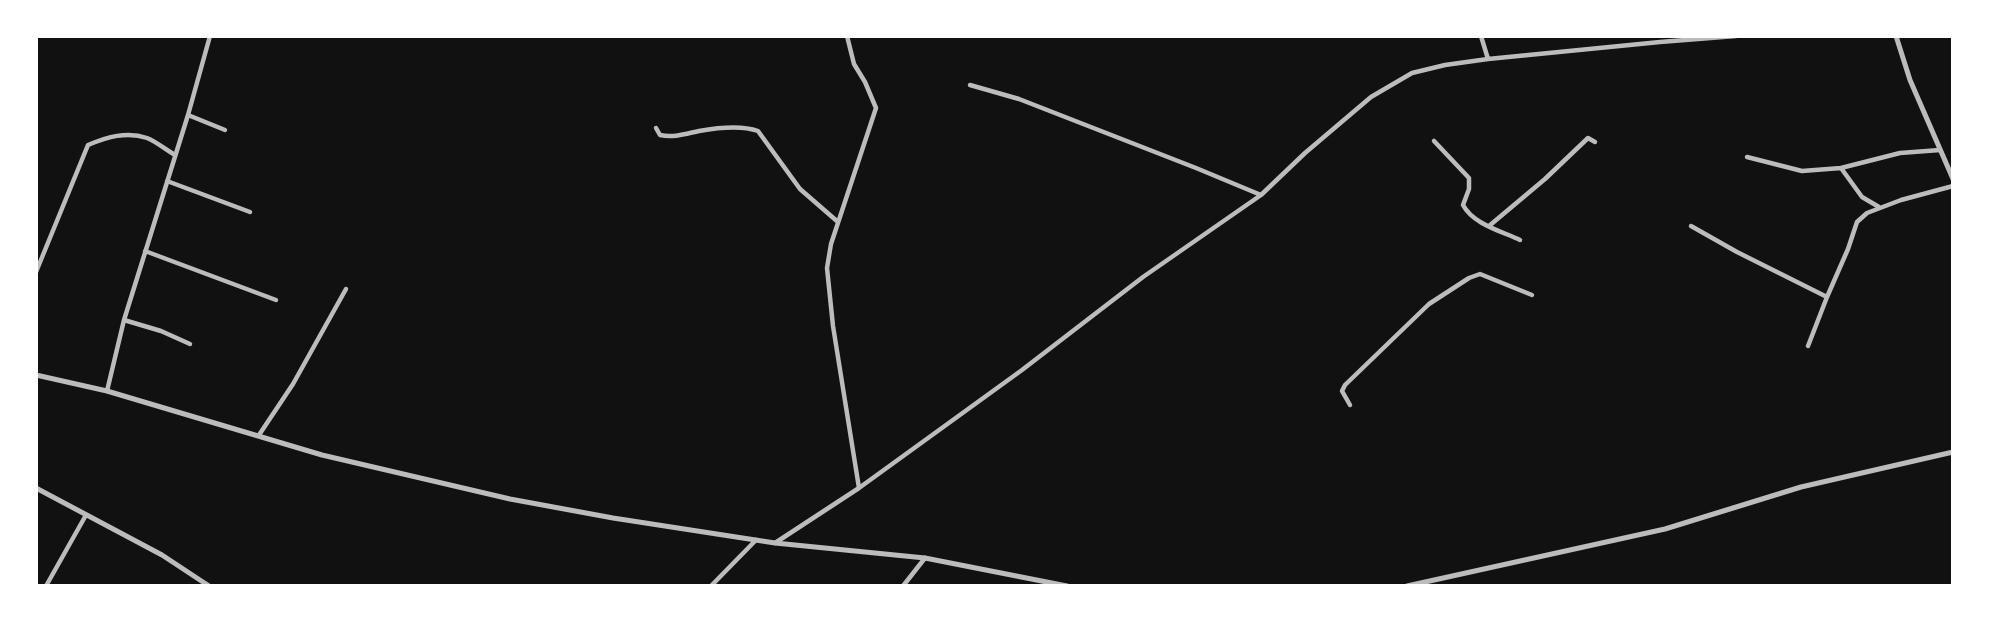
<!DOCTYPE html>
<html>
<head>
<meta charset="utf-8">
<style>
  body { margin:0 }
  #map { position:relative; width:1989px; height:622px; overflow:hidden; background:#111; font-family:Lora,serif }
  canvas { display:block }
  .frame { position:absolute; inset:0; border:38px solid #fff; pointer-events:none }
</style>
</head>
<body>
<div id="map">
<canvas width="1989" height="622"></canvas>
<div class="frame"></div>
</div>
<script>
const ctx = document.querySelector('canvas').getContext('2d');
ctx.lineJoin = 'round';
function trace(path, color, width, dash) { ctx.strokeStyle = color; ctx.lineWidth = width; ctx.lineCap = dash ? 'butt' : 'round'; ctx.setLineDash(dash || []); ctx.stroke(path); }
trace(new Path2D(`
  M 847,36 L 854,64 L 865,82 L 876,108 L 831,244 L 827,268 L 833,326 L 859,488
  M 1481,36 L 1488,59
  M 970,85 L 1019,99 L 1196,168 L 1261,195
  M 188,115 L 225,130
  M 656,128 L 660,135 C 673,138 685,134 699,131 C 716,128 741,125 758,131 L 800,189 L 838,222
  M 1434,141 L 1469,178 L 1469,189 L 1463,205 C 1473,224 1501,231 1520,240
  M 1747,157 L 1802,171 L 1841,168 L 1862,197 L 1879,207
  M 1841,168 L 1900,153 L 1940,150
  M 167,181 L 250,212
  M 1489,226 L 1545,179 L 1588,138 L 1595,142
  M 1691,226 L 1737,252 L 1827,297 L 1848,249 L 1857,222 L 1867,213 L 1901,200 L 1953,186
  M 145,251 L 276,300
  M 36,272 L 88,145 C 107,137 127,131 147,138 C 157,142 166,150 175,155
  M 124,320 L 161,331 L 190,344
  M 1808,346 L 1827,297
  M 107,391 L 124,320 L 188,115 L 210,36
  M 1350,405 L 1342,391 L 1345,385 L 1429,304 L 1469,278 L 1480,274 L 1532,295
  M 259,435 L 293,384 L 346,289
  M 775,543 L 859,488 L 1022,370 L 1143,277 L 1261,195 L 1305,153 L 1371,97 L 1412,73 L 1445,65 L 1488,59 L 1660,42 L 1736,36
  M 46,586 L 86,515
  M 711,586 L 756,540
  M 903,586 L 925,558`), '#bcbcbc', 4.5);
trace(new Path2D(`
  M 1896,36 L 1910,80 L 1953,179
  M 36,375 L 107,391 L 322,455 L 510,499 L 613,518 L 775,543 L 925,558 L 1067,586
  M 36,488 L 162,555 L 209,586
  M 1407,586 L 1665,529 L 1801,487 L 1953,452`), '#bcbcbc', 5);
</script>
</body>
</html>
